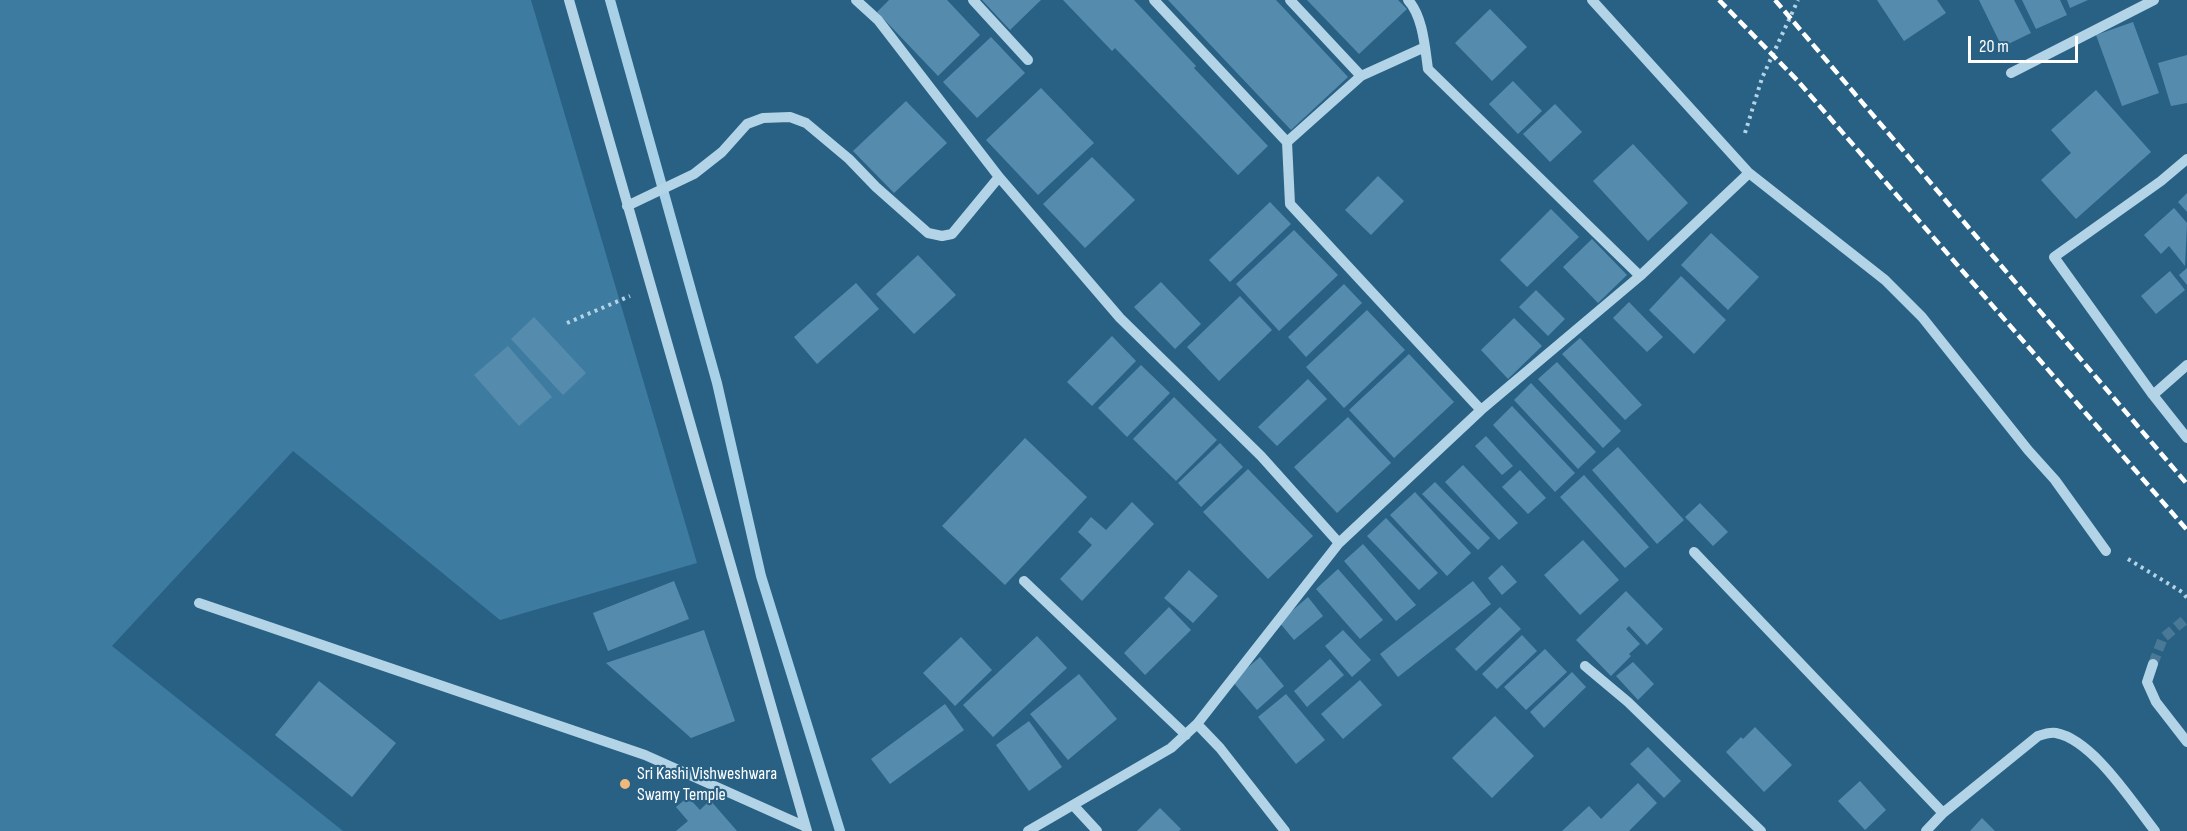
<!DOCTYPE html>
<html>
<head>
<meta charset="utf-8">
<style>
  body { margin:0 }
  #map { position:relative; width:2187px; height:831px; overflow:hidden; background:#296184; font-family:"Sofia Sans Condensed",sans-serif }
  canvas { display:block }
  .scale { position:absolute; left:1968px; top:36px; width:110px; height:27px; box-sizing:border-box; border:3px solid #fff; border-top:0; padding-left:8px; font-size:18px; line-height:21px; white-space:nowrap; color:#fff; -webkit-text-stroke:4px #296184; paint-order:stroke }
</style>
</head>
<body>
<div id="map">
<canvas width="2187" height="831"></canvas>
<div class="scale">20 m</div>
</div>
<script>
const ctx = document.querySelector('canvas').getContext('2d');
ctx.lineJoin = 'round';
function paint(path, color) { ctx.fillStyle = color; ctx.fill(path, 'evenodd'); }
function trace(path, color, width, dash) { ctx.strokeStyle = color; ctx.lineWidth = width; ctx.lineCap = dash ? 'butt' : 'round'; ctx.setLineDash(dash || []); ctx.stroke(path); }
function write(font, color, halo, rows, align = 'center') {
  ctx.font = font + ' "Sofia Sans Condensed",sans-serif'; ctx.lineWidth = 4.5; ctx.setLineDash([]); ctx.textBaseline = 'middle'; ctx.strokeStyle = halo; ctx.fillStyle = color; for (const [text, x, y, turn = 0] of rows) {
    ctx.save(); ctx.translate(x, y); ctx.rotate((+turn || 0) * Math.PI / 180); ctx.textAlign = isNaN(turn) ? turn : align; if (halo) ctx.strokeText(text, 0, 0); ctx.fillText(text, 0, 0); ctx.restore();
  }
}
paint(new Path2D(`
  M 0,0 L 531,0 L 697,563 L 500,620 L 293,451 L 112,646 L 343,831 L 0,831 Z`), '#3e7ba1');
trace(new Path2D(`
  M 610,0 L 717,383 L 761,576 L 840,831`), '#a8d0e7', 10);
paint(new Path2D(`
  M 889,0 L 947,0 L 980,35 L 938,76 L 877,12 Z
  M 982,0 L 1041,0 L 1010,30 Z
  M 1063,0 L 1134,0 L 1196,66 L 1194,68 L 1268,146 L 1238,175 L 1115,48 L 1112,51 Z
  M 1168,0 L 1276,0 L 1348,77 L 1291,130 Z
  M 1307,0 L 1398,0 L 1407,9 L 1359,54 Z
  M 1877,0 L 1937,0 L 1946,13 L 1904,41 Z
  M 1979,0 L 2014,0 L 2031,33 L 2002,47 Z
  M 2022,0 L 2060,0 L 2067,15 L 2036,29 Z
  M 2067,0 L 2088,0 L 2070,8 Z
  M 1490,9 L 1527,47 L 1492,81 L 1455,43 Z
  M 2133,22 L 2159,93 L 2122,106 L 2096,35 Z
  M 991,37 L 1025,73 L 977,118 L 943,82 Z
  M 2187,55 L 2187,103 L 2171,106 L 2158,63 Z
  M 1513,81 L 1542,111 L 1518,134 L 1489,104 Z
  M 1041,88 L 1094,143 L 1038,195 L 986,140 Z
  M 2096,90 L 2151,152 L 2076,219 L 2041,180 L 2071,153 L 2051,130 Z
  M 906,101 L 947,143 L 894,193 L 853,151 Z
  M 1555,104 L 1582,132 L 1550,162 L 1523,134 Z
  M 1633,144 L 1688,203 L 1648,241 L 1593,181 Z
  M 1092,157 L 1135,200 L 1085,248 L 1043,204 Z
  M 1378,176 L 1404,201 L 1371,235 L 1345,210 Z
  M 2187,193 L 2187,212 L 2178,202 Z
  M 1270,202 L 1291,224 L 1230,282 L 1209,260 Z
  M 2174,208 L 2187,223 L 2185,266 L 2169,246 L 2161,254 L 2144,235 Z
  M 1551,209 L 1579,237 L 1527,287 L 1500,260 Z
  M 1294,230 L 1338,275 L 1279,331 L 1236,284 Z
  M 1711,233 L 1759,277 L 1728,310 L 1681,265 Z
  M 1592,239 L 1627,275 L 1598,303 L 1563,267 Z
  M 918,255 L 956,295 L 914,334 L 876,294 Z
  M 2187,268 L 2187,285 L 2179,275 Z
  M 2170,271 L 2185,290 L 2156,314 L 2141,296 Z
  M 1681,276 L 1726,320 L 1694,354 L 1649,310 Z
  M 1161,282 L 1201,324 L 1175,349 L 1134,307 Z
  M 856,283 L 879,309 L 817,364 L 794,337 Z
  M 1344,284 L 1362,303 L 1306,357 L 1288,337 Z
  M 1536,290 L 1565,319 L 1548,336 L 1519,307 Z
  M 1240,296 L 1272,330 L 1219,381 L 1187,347 Z
  M 1629,302 L 1663,337 L 1647,352 L 1613,318 Z
  M 1367,310 L 1405,350 L 1344,408 L 1306,367 Z
  M 534,317 L 586,373 L 563,395 L 511,339 Z
  M 1514,318 L 1542,346 L 1508,379 L 1481,350 Z
  M 1112,336 L 1136,361 L 1092,406 L 1067,382 Z
  M 1580,338 L 1642,405 L 1625,420 L 1562,354 Z
  M 508,346 L 552,397 L 519,426 L 474,375 Z
  M 1409,354 L 1454,402 L 1394,458 L 1349,410 Z
  M 1557,362 L 1621,431 L 1603,448 L 1538,379 Z
  M 1141,365 L 1170,393 L 1127,437 L 1098,408 Z
  M 1308,379 L 1327,399 L 1277,446 L 1258,427 Z
  M 1531,383 L 1596,452 L 1578,469 L 1514,400 Z
  M 1174,397 L 1217,440 L 1176,481 L 1133,439 Z
  M 1512,406 L 1575,473 L 1555,492 L 1493,425 Z
  M 1348,417 L 1391,463 L 1337,513 L 1294,467 Z
  M 1486,436 L 1513,466 L 1502,475 L 1475,446 Z
  M 1025,438 L 1087,497 L 1005,585 L 942,526 Z
  M 1220,443 L 1243,467 L 1201,507 L 1178,483 Z
  M 1618,447 L 1684,520 L 1657,544 L 1592,470 Z
  M 1463,465 L 1518,523 L 1499,540 L 1445,482 Z
  M 1248,469 L 1313,536 L 1268,579 L 1203,512 Z
  M 1520,470 L 1546,498 L 1528,514 L 1502,487 Z
  M 1584,475 L 1649,547 L 1625,568 L 1560,497 Z
  M 1435,482 L 1490,538 L 1478,550 L 1422,494 Z
  M 1415,492 L 1471,553 L 1447,576 L 1390,515 Z
  M 1132,502 L 1154,524 L 1082,601 L 1060,579 L 1092,545 L 1078,532 L 1091,517 L 1106,530 Z
  M 1700,503 L 1728,532 L 1713,546 L 1685,517 Z
  M 1386,518 L 1438,573 L 1419,590 L 1367,536 Z
  M 1583,540 L 1619,580 L 1580,615 L 1544,575 Z
  M 1363,544 L 1416,605 L 1396,621 L 1344,561 Z
  M 1502,565 L 1517,582 L 1502,595 L 1488,578 Z
  M 1338,569 L 1383,620 L 1360,639 L 1316,589 Z
  M 1189,570 L 1218,596 L 1193,623 L 1164,598 Z
  M 674,581 L 689,619 L 608,651 L 593,613 Z
  M 1473,581 L 1491,604 L 1398,677 L 1380,654 Z
  M 1626,591 L 1663,629 L 1647,645 L 1629,626 L 1626,629 L 1640,644 L 1629,654 L 1631,656 L 1611,676 L 1576,640 Z
  M 1308,597 L 1323,616 L 1294,640 L 1279,622 Z
  M 1169,607 L 1191,630 L 1145,675 L 1124,653 Z
  M 1500,607 L 1521,629 L 1476,671 L 1455,649 Z
  M 704,630 L 735,721 L 691,738 L 606,663 Z
  M 1343,630 L 1371,660 L 1352,677 L 1325,646 Z
  M 1522,635 L 1537,651 L 1497,689 L 1482,674 Z
  M 1037,636 L 1067,668 L 993,737 L 963,705 Z
  M 961,637 L 992,670 L 955,706 L 923,673 Z
  M 1545,649 L 1567,672 L 1526,710 L 1504,687 Z
  M 1260,657 L 1284,686 L 1257,710 L 1232,681 Z
  M 1330,659 L 1344,675 L 1307,707 L 1294,691 Z
  M 1633,662 L 1654,684 L 1638,700 L 1616,676 Z
  M 1572,672 L 1586,687 L 1544,728 L 1530,712 Z
  M 1079,674 L 1117,719 L 1068,760 L 1030,714 Z
  M 1360,680 L 1382,705 L 1343,739 L 1321,714 Z
  M 319,681 L 396,743 L 352,797 L 275,735 Z
  M 1286,694 L 1325,740 L 1296,764 L 1258,717 Z
  M 945,704 L 964,730 L 890,784 L 871,759 Z
  M 1495,716 L 1534,756 L 1492,798 L 1452,758 Z
  M 1029,721 L 1062,767 L 1029,791 L 996,745 Z
  M 1755,727 L 1792,765 L 1764,792 L 1726,752 L 1741,737 L 1743,739 Z
  M 1648,747 L 1681,781 L 1664,798 L 1630,764 Z
  M 1860,781 L 1886,810 L 1865,830 L 1838,801 Z
  M 1638,783 L 1657,803 L 1629,831 L 1562,831 L 1589,806 L 1601,819 Z
  M 688,797 L 700,810 L 710,800 L 737,831 L 676,831 L 688,821 L 676,807 Z
  M 1160,808 L 1181,829 L 1179,831 L 1137,831 Z
  M 1982,818 L 1995,831 L 1970,831 Z`), '#558cae');
trace(new Path2D(`
  M 2153,664 L 2163,638 L 2187,618`), '#497996', 10, [10, 5]);
trace(new Path2D(`
  M 1745,133 L 1762,78 L 1798,0
  M 567,323 L 630,296
  M 2128,559 L 2182,592 L 2187,598`), '#b3d4e7', 4, [3, 4.5]);
trace(new Path2D(`
  M 569,0 L 807,831
  M 856,0 L 878,20 L 999,177 L 1120,318 L 1261,456 L 1339,543
  M 973,0 L 1028,60
  M 1154,0 L 1287,142 L 1290,204 L 1481,410
  M 1290,0 L 1361,76
  M 1408,0 C 1423,16 1425,48 1428,69 L 1640,276
  M 1592,0 L 1749,173
  M 2011,73 L 2154,0
  M 1287,142 L 1361,76 L 1425,47
  M 2187,159 L 2161,181 L 2054,257 L 2153,395 L 2187,438
  M 627,206 L 694,174 L 722,152 L 747,124 L 763,118 L 790,117 L 806,123 L 849,159 L 876,187 L 928,233 L 942,236 L 952,234 L 999,177
  M 2153,395 L 2187,365
  M 1694,552 L 1943,813
  M 1024,581 L 1186,735
  M 199,603 L 645,755 L 804,826
  M 2153,664 L 2147,682 L 2156,702 L 2187,742
  M 1585,666 L 1628,702 L 1761,831
  M 1197,724 L 1220,748 L 1285,831
  M 1073,805 L 1097,831
  M 1028,831 L 1171,748 L 1197,724 L 1339,543 L 1481,410 L 1640,276 L 1749,173 L 1885,280 L 1922,317 L 2028,450 L 2055,480 L 2106,551
  M 1926,831 L 1943,813 L 2038,736 C 2044,734 2051,732 2056,733 C 2093,740 2132,802 2155,831`), '#b3d4e7', 10);
trace(new Path2D(`
  M 1719,0 L 1797,80 L 2187,530
  M 1775,0 L 2187,484`), '#fff', 4.5, [10, 4.5]);
for (const [x, y, r, color] of [
  [625,784,6,"#eeb97a"]
]) { const dot = new Path2D(); dot.arc(x, y, r, 0, 2 * Math.PI); ctx.fillStyle = color; ctx.fill(dot); trace(dot, '#296184', 2); }
write('18px', '#fff', '#296184', [
  ["Sri Kashi Vishweshwara",637,774],
  ["Swamy Temple",637,795]
], 'left');
</script>
</body>
</html>
